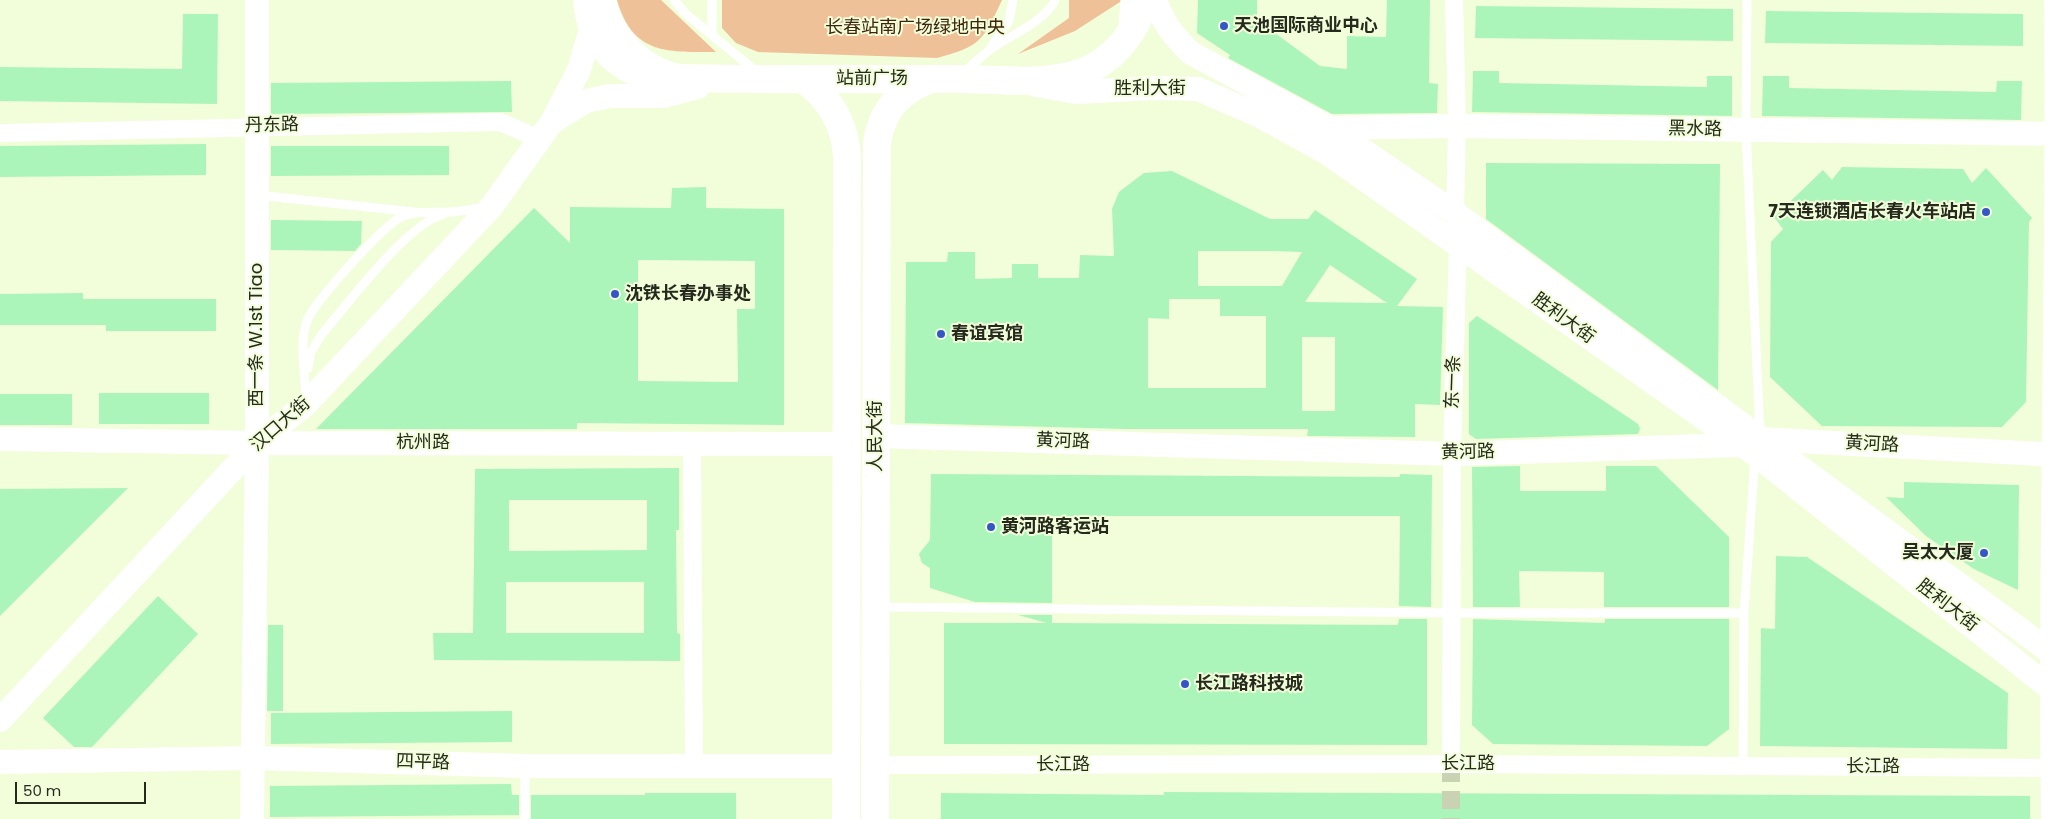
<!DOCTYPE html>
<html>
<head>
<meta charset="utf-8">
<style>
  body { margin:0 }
  #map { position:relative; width:2060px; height:819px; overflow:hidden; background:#f2fdda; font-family:Poppins,sans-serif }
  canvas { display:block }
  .scale { position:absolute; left:15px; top:782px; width:131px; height:22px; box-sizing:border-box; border:2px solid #262a1d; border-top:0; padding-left:6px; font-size:15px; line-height:18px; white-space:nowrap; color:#262a1d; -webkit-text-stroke:4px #f2fdda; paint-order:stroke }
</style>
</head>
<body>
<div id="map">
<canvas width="2060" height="819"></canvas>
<div class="scale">50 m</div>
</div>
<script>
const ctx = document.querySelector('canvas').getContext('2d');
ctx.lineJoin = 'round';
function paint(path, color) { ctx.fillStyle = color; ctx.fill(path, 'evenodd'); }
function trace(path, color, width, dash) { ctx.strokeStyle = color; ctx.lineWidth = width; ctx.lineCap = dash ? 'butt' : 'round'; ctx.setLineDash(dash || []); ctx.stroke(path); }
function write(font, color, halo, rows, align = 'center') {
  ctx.font = font + ' Poppins,"Noto Sans SC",sans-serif'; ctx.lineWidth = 4; ctx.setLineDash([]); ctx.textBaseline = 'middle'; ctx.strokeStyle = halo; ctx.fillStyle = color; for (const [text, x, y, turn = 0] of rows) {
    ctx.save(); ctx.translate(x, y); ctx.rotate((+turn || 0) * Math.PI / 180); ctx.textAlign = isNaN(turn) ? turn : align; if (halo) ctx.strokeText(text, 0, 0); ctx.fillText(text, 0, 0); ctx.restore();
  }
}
paint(new Path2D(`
  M 617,0 L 661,0 L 716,52 C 667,52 633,55 617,0 Z
  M 722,0 L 1002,0 C 983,41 981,46 937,58 L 758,52 L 736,43 L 722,28 Z
  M 1069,0 L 1123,0 L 1075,31 L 1018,54 L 1069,18 Z`), '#efc199');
paint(new Path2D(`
  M 1198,0 L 1257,0 L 1257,20 L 1320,66 L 1347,69 L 1347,36 L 1386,37 L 1387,0 L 1430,0 L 1429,83 L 1438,84 L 1437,113 L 1332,114 L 1228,58 L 1230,55 L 1197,33 Z
  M 1476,6 L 1733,9 L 1733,41 L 1475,38 Z
  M 1766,11 L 2023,14 L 2023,46 L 1765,43 Z
  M 183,14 L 218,14 L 217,104 L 0,101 L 0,67 L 182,69 Z
  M 1473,71 L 1499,71 L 1499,83 L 1707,87 L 1707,76 L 1732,76 L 1732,116 L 1472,112 Z
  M 1763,76 L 1789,76 L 1789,88 L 1996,92 L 1997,81 L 2022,81 L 2021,120 L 1762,116 Z
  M 511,81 L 512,112 L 271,114 L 271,83 Z
  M 206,144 L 206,175 L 0,177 L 0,146 Z
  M 271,146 L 449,146 L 449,175 L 271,176 Z
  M 1486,163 L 1720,164 L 1718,390 L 1486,219 Z
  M 1842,167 L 1963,169 L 1972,183 L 1986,168 L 2032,218 L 2029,222 L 2026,402 L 2002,427 L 1822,426 L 1770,377 L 1771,242 L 1783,229 L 1774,217 L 1823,170 L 1832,180 Z
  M 1172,171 L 1270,219 L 1308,219 L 1315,210 L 1417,279 L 1397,306 L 1443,307 L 1440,405 L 1415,404 L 1415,437 L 1307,436 L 1308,429 L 1125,429 L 905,423 L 906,262 L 947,262 L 948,252 L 975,252 L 975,279 L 1012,278 L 1012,264 L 1038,264 L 1038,278 L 1079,278 L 1080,255 L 1114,256 L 1112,209 L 1119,192 L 1144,173 ZM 1198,251 L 1272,251 L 1302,252 L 1282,286 L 1198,286 ZM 1330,265 L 1387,303 L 1305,302 ZM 1169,299 L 1220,299 L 1220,316 L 1266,316 L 1266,388 L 1148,388 L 1148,318 L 1169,319 ZM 1302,337 L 1335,337 L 1335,411 L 1302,411 Z
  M 706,187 L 706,208 L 784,209 L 784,425 L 577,423 L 577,429 L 316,429 L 534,208 L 570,243 L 570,207 L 671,208 L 672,188 ZM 638,260 L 755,261 L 755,309 L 737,309 L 738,382 L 638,381 Z
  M 271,220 L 362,221 L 361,244 L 355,251 L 271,250 Z
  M 83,293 L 83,299 L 216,299 L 216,331 L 106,331 L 106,325 L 0,325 L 0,294 Z
  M 1477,316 L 1638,424 L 1640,429 L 1638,434 L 1476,439 L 1469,434 L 1469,323 Z
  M 99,393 L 209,393 L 209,424 L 99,424 Z
  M 0,394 L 72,394 L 72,425 L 0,425 Z
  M 1520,466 L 1520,491 L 1606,491 L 1606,466 L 1656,466 L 1729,537 L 1729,607 L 1604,607 L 1604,572 L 1519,571 L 1520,607 L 1473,607 L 1472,467 Z
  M 679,468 L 679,530 L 676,530 L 677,633 L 680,634 L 680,661 L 434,660 L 433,633 L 473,633 L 475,469 ZM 509,500 L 647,500 L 647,550 L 509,551 ZM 506,582 L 644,582 L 644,633 L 506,633 Z
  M 931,474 L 1400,477 L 1400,474 L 1432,475 L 1431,607 L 1399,606 L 1400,516 L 1052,516 L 1052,603 L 975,602 L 930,588 L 930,568 L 922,563 L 919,554 L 930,540 Z
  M 1904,482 L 2019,485 L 2018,590 L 1974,569 L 1926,536 L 1886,497 L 1904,498 Z
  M 128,488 L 0,616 L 0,489 Z
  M 1776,556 L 1807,557 L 2008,693 L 2007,749 L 1760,746 L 1761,628 L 1775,629 Z
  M 158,596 L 198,634 L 92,747 L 74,747 L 43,718 Z
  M 1018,615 L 1052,615 L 1052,623 L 1398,625 L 1399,619 L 1427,619 L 1427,745 L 944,744 L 944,623 L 1047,623 Z
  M 1473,619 L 1605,623 L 1605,619 L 1729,619 L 1729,729 L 1707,746 L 1493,744 L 1472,725 Z
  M 268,625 L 283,625 L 283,711 L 267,711 Z
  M 512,711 L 512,742 L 271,744 L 271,713 Z
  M 511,784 L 512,795 L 519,795 L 519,815 L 270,817 L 270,786 Z
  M 1164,792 L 2030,796 L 2030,819 L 941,819 L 941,793 L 1164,795 Z
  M 645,793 L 736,793 L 736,819 L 531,819 L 531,795 L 645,795 Z`), '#acf5ba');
trace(new Path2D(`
  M 1451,764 L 1451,819`), '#c9d3b4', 18, [18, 9]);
trace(new Path2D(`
  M 674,0 L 686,14 L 757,72
  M 1747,0 L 1746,130 L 1760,434
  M 1123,26 L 1125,0
  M 712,35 L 712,0
  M 991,47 L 1009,21 L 1013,0
  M 964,72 C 973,65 981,56 991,49 C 1009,36 1046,21 1055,0
  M 257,195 L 414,212
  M 308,368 L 311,352 L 322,334 C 348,304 407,224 442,215
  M 306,397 C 305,377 299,340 307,321 C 315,301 382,227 401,217 C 416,210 434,213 450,212 C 461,212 473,209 484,207
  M 878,607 L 1452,613 L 1744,613
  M 525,766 L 525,819
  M 1743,767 L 1744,613 L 1755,458`), '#fff', 9);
trace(new Path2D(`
  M 0,133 L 500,122 L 540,139
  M 692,444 L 694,766
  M 1451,764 L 1452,454 L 1458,244 L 1455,213 L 1457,126 L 1454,0
  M 875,765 L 1451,764 L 2052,768`), '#fff', 18);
trace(new Path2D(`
  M 585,0 C 589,52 623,76 672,85
  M 1155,0 C 1163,23 1174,37 1191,53 L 1330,128 L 1455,213 L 2060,659
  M 591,29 L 579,70 L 552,122 L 586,101 L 610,96 L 664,96 L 698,87
  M 1036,85 L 1076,92 L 1154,88 L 1198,89 L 1258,115 L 1327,153 L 1756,455 L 2060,696
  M 1330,128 L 1457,126 L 2060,134
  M 876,436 L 1452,454 L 1738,445 L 1760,439 L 2060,455
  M 0,439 L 257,443 L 846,444
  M 0,720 L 257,443 L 306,404 L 492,206 L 552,122
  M 0,762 L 252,758 L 525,766 L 846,766
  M 252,819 L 257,443 L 257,0
  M 2053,819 C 2049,546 2059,273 2056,0`), '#fff', 24);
trace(new Path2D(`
  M 602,0 C 609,38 641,70 679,78 C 771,80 863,79 955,79 C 996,79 1044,86 1083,72 C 1114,60 1137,31 1145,0
  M 803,79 C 830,98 845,124 847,157 L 846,819
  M 875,819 L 877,142 C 883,108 900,91 931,79`), '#fff', 28);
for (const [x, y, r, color] of [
  [1224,26,5,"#3456c6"],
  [1986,212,5,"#3456c6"],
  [615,294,5,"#3456c6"],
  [941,334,5,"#3456c6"],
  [991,527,5,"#3456c6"],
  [1984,553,5,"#3456c6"],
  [1185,684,5,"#3456c6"]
]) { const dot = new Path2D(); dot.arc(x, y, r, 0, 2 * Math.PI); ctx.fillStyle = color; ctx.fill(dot); trace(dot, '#f2fdda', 2); }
write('bold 18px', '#262a1d', '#f2fdda', [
  ["天池国际商业中心",1234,26],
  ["7天连锁酒店长春火车站店",1976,212,"right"],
  ["沈铁长春办事处",625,294],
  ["春谊宾馆",951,334],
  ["黄河路客运站",1001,527],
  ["吴太大厦",1974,553,"right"],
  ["长江路科技城",1195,684]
], 'left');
write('18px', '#3e240a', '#f2fdda', [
  ["长春站南广场绿地中央",915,28]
]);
write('18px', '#262a1d', '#f2fdda', [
  ["站前广场",872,79],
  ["胜利大街",1150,89],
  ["丹东路",272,126,-1],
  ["黑水路",1695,130,1],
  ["胜利大街",1563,319,36],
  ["西一条 W.1st Tiao",257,335,-90],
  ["东一条",1454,382,-88],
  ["汉口大街",281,425,-41],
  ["人民大街",876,436,-90],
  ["黄河路",1063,442,2],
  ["杭州路",423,443],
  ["黄河路",1872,445,3],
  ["黄河路",1468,453,-1],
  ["胜利大街",1947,606,38],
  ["四平路",423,763,2],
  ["长江路",1468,764],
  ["长江路",1063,765],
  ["长江路",1873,767]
]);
</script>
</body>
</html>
